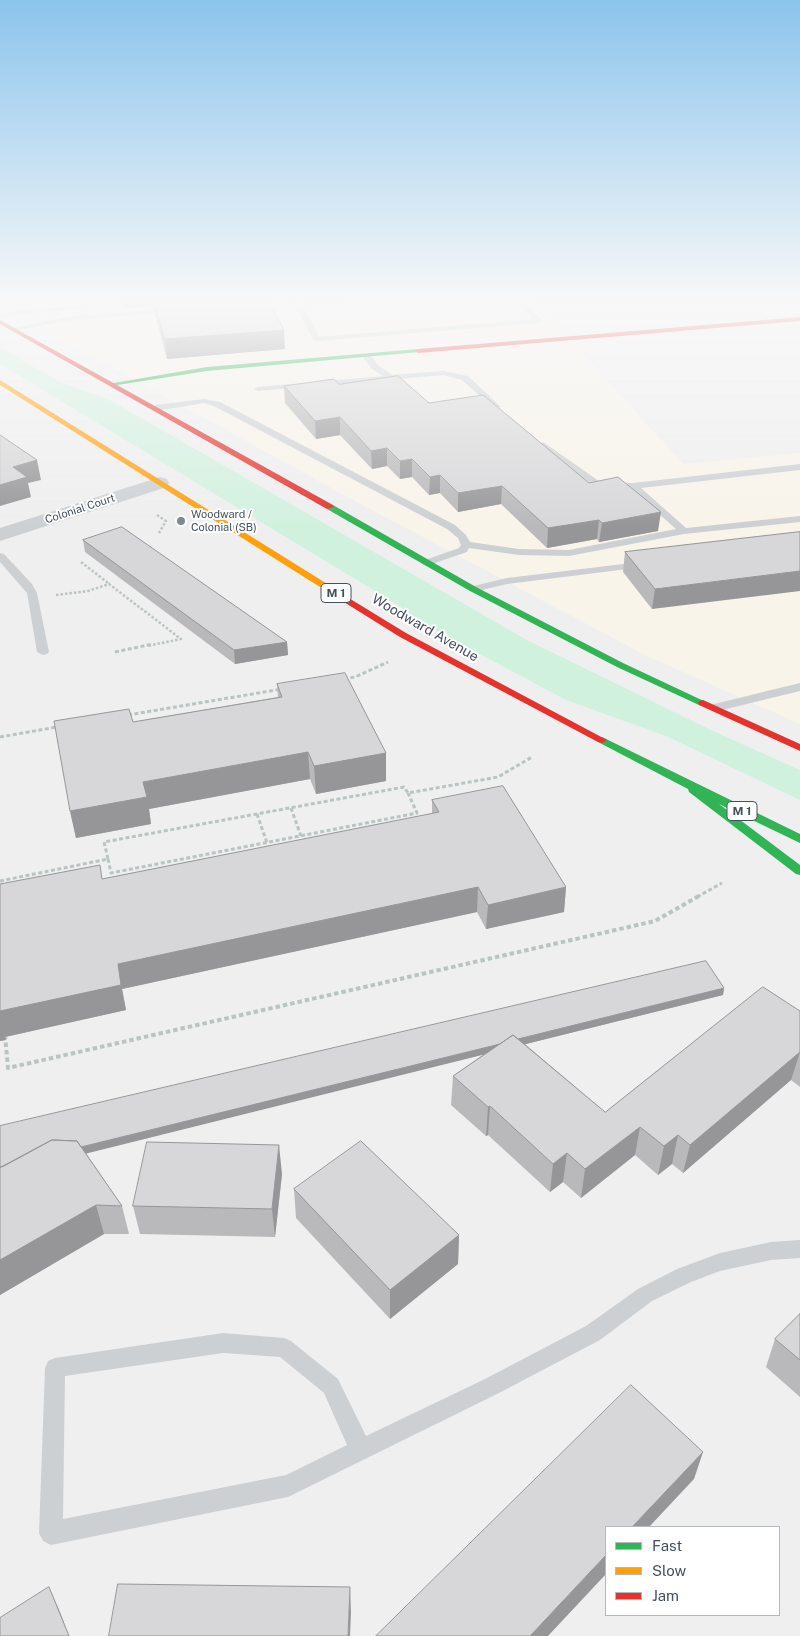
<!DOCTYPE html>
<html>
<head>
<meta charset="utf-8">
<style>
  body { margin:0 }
  #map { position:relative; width:800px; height:1636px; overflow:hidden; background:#f0efef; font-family:"Public Sans",sans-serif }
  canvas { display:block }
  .legend { position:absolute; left:605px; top:1526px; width:175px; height:90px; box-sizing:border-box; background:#fff; border:1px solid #b4b9bf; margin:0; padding:6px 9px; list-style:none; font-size:15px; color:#44505e }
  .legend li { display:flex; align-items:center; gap:10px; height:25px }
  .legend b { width:25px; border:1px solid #b4b9bf }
</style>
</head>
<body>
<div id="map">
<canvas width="800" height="1636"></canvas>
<ul class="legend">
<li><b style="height:6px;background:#30b455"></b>Fast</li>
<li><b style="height:6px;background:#ff9f0a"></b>Slow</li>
<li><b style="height:6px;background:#e5322d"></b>Jam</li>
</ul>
</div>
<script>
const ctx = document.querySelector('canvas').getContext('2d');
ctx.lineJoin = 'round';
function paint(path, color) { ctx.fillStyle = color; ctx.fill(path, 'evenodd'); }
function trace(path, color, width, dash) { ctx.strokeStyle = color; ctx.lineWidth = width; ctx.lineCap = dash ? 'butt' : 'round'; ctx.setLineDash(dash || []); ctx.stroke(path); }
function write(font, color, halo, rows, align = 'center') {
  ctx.font = font + ' "Public Sans",sans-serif'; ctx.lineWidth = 4; ctx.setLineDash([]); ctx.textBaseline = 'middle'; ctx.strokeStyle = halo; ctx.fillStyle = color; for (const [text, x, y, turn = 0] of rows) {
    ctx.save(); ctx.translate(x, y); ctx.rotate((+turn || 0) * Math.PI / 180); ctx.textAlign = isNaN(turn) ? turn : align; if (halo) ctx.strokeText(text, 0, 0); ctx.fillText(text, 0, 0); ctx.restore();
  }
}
paint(new Path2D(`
  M 0,298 L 532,298 L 683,464 L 800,453 L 800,724 L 643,654 L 344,495 L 0,305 Z`), '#f8f4ea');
paint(new Path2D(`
  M 0,347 L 62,383 L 110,400 L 527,640 L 711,730 L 800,770 L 800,800 L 666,736 L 566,700 L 420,622 L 398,605 L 0,364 Z`), '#d1f1df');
trace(new Path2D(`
  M 157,515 L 166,521 L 159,533
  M 81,562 L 108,583
  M 56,595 L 88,591 L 109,584 L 181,639 L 147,646`), '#b8c5c3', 2.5, [2.5, 2]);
trace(new Path2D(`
  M 115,652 L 153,644
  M 344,679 L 355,677 L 388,662
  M 128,715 L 282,689
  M 0,737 L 57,727
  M 291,808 L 301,836
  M 257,814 L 267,843
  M 108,859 L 111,873 L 417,813 L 408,793
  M 0,881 L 108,859 L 104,842 L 404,787 L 408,793 L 498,777 L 532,757
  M 697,897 L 722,883`), '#b8c5c3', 3, [4, 2.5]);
trace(new Path2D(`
  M 5,1035 L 8,1068 L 655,921 L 699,896`), '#b8c5c3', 4, [4.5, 3]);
paint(new Path2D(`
  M 365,298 L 392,298 L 389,300 L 303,307 L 319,337 L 533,319 L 513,298 L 520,298 L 543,321 L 539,323 L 317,341 L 313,339 L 295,306 L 287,303 L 252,305 L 248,303 L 252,301 L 288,299 L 299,303 Z
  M 86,305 L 88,306 L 88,308 L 22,314 L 0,318 L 0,314 L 22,310 Z
  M 173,308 L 176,308 L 176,312 L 72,320 L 13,331 L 9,329 L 72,316 Z
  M 363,354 L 369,354 L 378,365 L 392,375 L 443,371 L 468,376 L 501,407 L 494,409 L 462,380 L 443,375 L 258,391 L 254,389 L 258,387 L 383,376 L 372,369 L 362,356 Z
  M 204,399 L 220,402 L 455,525 L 466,535 L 470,542 L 519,549 L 569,550 L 676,529 L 631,489 L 607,489 L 593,485 L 540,447 L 539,445 L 543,442 L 599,481 L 607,483 L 633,483 L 800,464 L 800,470 L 641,488 L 686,528 L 800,516 L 800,522 L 684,534 L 569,556 L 519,555 L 469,548 L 467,552 L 426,566 L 421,563 L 422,561 L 459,548 L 461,545 L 458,538 L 447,529 L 214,406 L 204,403 L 156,411 L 152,408 L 156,405 Z
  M 0,553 L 4,554 L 32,584 L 37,593 L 49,652 L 47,654 L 43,655 L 37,652 L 27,593 L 0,562 Z
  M 640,562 L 645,565 L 644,567 L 507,584 L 473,592 L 468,589 L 469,587 L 507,578 Z
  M 800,683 L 800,691 L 714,712 L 708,708 L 710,705 Z
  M 800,1240 L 800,1258 L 771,1260 L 720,1271 L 691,1282 L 652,1301 L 600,1340 L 499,1393 L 288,1497 L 51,1545 L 43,1541 L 39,1533 L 45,1368 L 48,1361 L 55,1358 L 223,1333 L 284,1338 L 291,1341 L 338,1379 L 366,1436 L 485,1379 L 586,1326 L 638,1289 L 677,1269 L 720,1253 L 771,1242 ZM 223,1353 L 280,1357 L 324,1393 L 347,1445 L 286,1475 L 63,1519 L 65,1376 Z`), '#cdd0d3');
paint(new Path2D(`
  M 160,477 L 167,479 L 169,483 L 167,487 L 0,541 L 0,528 Z`), '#cdd0d3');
paint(new Path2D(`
  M 418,349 L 421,351 L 420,352 L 207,371 L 111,386 L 108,384 L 207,367 Z
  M 327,505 L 333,505 L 476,587 L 623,663 L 708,703 L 703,706 L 699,705 L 617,667 L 470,591 L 327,509 Z
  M 602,737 L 800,834 L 800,843 L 719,804 L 800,865 L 800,875 L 796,874 L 689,792 L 688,789 L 598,742 L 597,740 Z`), '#30b455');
paint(new Path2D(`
  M 0,380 L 337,590 L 338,592 L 337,594 L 331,594 L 0,385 Z`), '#ff9f0a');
paint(new Path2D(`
  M 800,317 L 800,321 L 418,353 L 415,351 L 418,349 Z
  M 0,320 L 333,505 L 334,507 L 327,509 L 0,324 Z
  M 334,589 L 406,633 L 607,740 L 602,743 L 598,742 L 400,637 L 331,594 L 331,590 Z
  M 703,700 L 800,744 L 800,751 L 699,705 L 698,703 L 699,701 Z`), '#e5322d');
paint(new Path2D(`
  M 123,298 L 268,298 L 285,349 L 167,359 L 155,315 L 154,307 L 153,307 L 152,306 L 125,308 Z
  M 688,298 L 732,298 L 692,301 Z
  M 339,384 L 429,403 L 589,483 L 658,531 L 599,542 L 597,539 L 547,548 L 501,504 L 458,512 L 440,493 L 429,495 L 412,477 L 400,479 L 387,466 L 372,469 L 340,435 L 316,439 L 285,403 L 284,386 Z
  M 800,532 L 652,609 L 623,572 L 625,552 Z
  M 83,540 L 287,642 L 288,655 L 235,664 L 85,552 Z
  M 277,684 L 386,753 L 386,781 L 316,794 L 310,779 L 149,809 L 151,824 L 76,838 L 70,811 L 133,722 L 278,697 Z
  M 432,800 L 566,887 L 564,912 L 486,929 L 477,912 L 122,989 L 126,1010 L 5,1037 L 6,1040 L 0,1041 L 102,879 L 432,814 Z
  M 724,988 L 723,995 L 525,1044 L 605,1112 L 800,1011 L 800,1087 L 791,1080 L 683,1173 L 672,1164 L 658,1175 L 635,1155 L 581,1198 L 563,1182 L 550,1192 L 488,1135 L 486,1136 L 451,1105 L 453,1076 L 484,1054 L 86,1153 L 122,1206 L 129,1234 L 104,1234 L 0,1295 L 0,1126 Z
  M 282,1174 L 275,1237 L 140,1234 L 133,1206 Z
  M 294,1189 L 459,1235 L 458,1264 L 390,1319 L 296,1218 Z
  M 800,1314 L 800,1397 L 766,1367 L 775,1339 Z`), '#b9b9bb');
paint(new Path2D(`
  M 58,298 L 123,298 L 59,302 Z
  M 124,298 L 151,298 L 152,306 L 125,308 Z
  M 152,298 L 153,298 L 154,307 L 153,307 Z
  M 692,298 L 732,298 L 692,301 Z
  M 284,330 L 285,349 L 167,359 L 165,339 Z
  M 340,417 L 340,435 L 316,439 L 315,421 Z
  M 387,448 L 387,466 L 372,469 L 371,451 Z
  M 412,459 L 412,477 L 400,479 L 400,461 Z
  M 37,460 L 41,480 L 28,483 L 31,497 L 0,506 L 0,485 L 13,467 Z
  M 440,475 L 440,493 L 429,495 L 430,477 Z
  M 502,486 L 501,504 L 458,512 L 458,493 Z
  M 661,512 L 658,531 L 599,542 L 602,523 Z
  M 599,520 L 597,539 L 547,548 L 548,528 Z
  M 800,571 L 800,591 L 652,609 L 655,589 Z
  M 287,642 L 288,655 L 235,664 L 234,650 Z
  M 308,752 L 310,779 L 149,809 L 151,824 L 76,838 L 70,811 L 143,782 Z
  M 386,753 L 386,781 L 316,794 L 314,766 Z
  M 478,887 L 477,912 L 122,989 L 126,1010 L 5,1037 L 6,1040 L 0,1041 L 0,1011 L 118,964 Z
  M 566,887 L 564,912 L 486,929 L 488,905 Z
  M 724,988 L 723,995 L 0,1175 L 0,1167 Z
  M 800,1052 L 791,1080 L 683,1173 L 690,1145 Z
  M 490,1106 L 488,1135 L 486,1136 L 488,1107 Z
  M 640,1127 L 635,1155 L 581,1198 L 585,1169 Z
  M 678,1135 L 672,1164 L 658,1175 L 664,1146 Z
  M 279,1145 L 282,1174 L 275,1237 L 272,1209 Z
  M 567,1153 L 563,1182 L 550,1192 L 553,1164 Z
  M 96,1205 L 104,1234 L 0,1295 L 0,1260 Z
  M 459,1235 L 458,1264 L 390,1319 L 390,1290 Z
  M 703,1452 L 694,1479 L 649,1527 L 632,1527 Z
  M 606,1555 L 606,1574 L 548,1636 L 530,1636 Z
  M 49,1587 L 60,1612 L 69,1636 Z
  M 350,1587 L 351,1612 L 350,1636 L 348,1636 Z`), '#969698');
const building = new Path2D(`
  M 153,298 L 268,298 L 284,330 L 165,339 Z
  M 398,376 L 429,403 L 483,395 L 589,483 L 618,477 L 661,512 L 602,523 L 599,520 L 548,528 L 502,486 L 458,493 L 440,475 L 430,477 L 412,459 L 400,461 L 387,448 L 371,451 L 340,417 L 315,421 L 284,386 L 334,379 L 339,384 Z
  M 0,435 L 37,460 L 13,467 L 27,477 L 0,485 Z
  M 122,527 L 287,642 L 234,650 L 83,540 Z
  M 800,532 L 800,571 L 655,589 L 625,552 Z
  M 345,673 L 386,753 L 314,766 L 308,752 L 143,782 L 147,797 L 70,811 L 54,721 L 129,709 L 133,722 L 282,697 L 277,684 Z
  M 503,786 L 566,887 L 488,905 L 478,887 L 118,964 L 121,985 L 0,1011 L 0,884 L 100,865 L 102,879 L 439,812 L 432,800 Z
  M 706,961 L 724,988 L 518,1039 L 513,1035 L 500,1044 L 81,1147 L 77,1141 L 52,1140 L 4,1166 L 0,1167 L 0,1126 Z
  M 763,987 L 800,1011 L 800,1052 L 690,1145 L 678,1135 L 664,1146 L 640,1127 L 585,1169 L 567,1153 L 553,1164 L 490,1106 L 488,1107 L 453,1076 L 513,1035 L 605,1112 Z
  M 52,1140 L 77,1141 L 122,1206 L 96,1205 L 0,1260 L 0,1168 Z
  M 361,1141 L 459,1235 L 390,1290 L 294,1189 Z
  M 147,1142 L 279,1145 L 272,1209 L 133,1206 Z
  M 800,1314 L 800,1360 L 775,1339 Z
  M 631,1385 L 703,1452 L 632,1527 L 606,1527 L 606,1555 L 530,1636 L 376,1636 Z
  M 118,1584 L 350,1587 L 348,1636 L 109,1636 Z
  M 49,1587 L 69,1636 L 0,1636 L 0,1618 Z`);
paint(building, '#d7d7d9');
trace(building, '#969698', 1);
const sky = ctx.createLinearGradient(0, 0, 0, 527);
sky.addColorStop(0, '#8cc4ec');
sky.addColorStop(0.57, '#f8f8f8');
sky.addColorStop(1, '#f8f8f800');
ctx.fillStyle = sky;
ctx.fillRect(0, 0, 800, 527);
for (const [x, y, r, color] of [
  [181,521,5,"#808891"]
]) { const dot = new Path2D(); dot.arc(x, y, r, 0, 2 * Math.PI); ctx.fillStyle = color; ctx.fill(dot); trace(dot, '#fff', 2); }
write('11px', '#44505e', '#fff', [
  ["Colonial Court",80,509,-18]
]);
write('11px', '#44505e', '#fff', [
  ["Woodward /",191,515],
  ["Colonial (SB)",191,528]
], 'left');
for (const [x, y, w] of [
  [336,593,30],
  [742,811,30]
]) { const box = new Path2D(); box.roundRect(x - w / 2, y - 9.5, w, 19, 4); ctx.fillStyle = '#fff'; ctx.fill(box); trace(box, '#44505e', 1); }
write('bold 12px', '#44505e', null, [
  ["M 1",336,593],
  ["M 1",742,811]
]);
write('14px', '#44505e', '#fff', [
  ["Woodward Avenue",425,628,30]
]);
</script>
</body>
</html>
